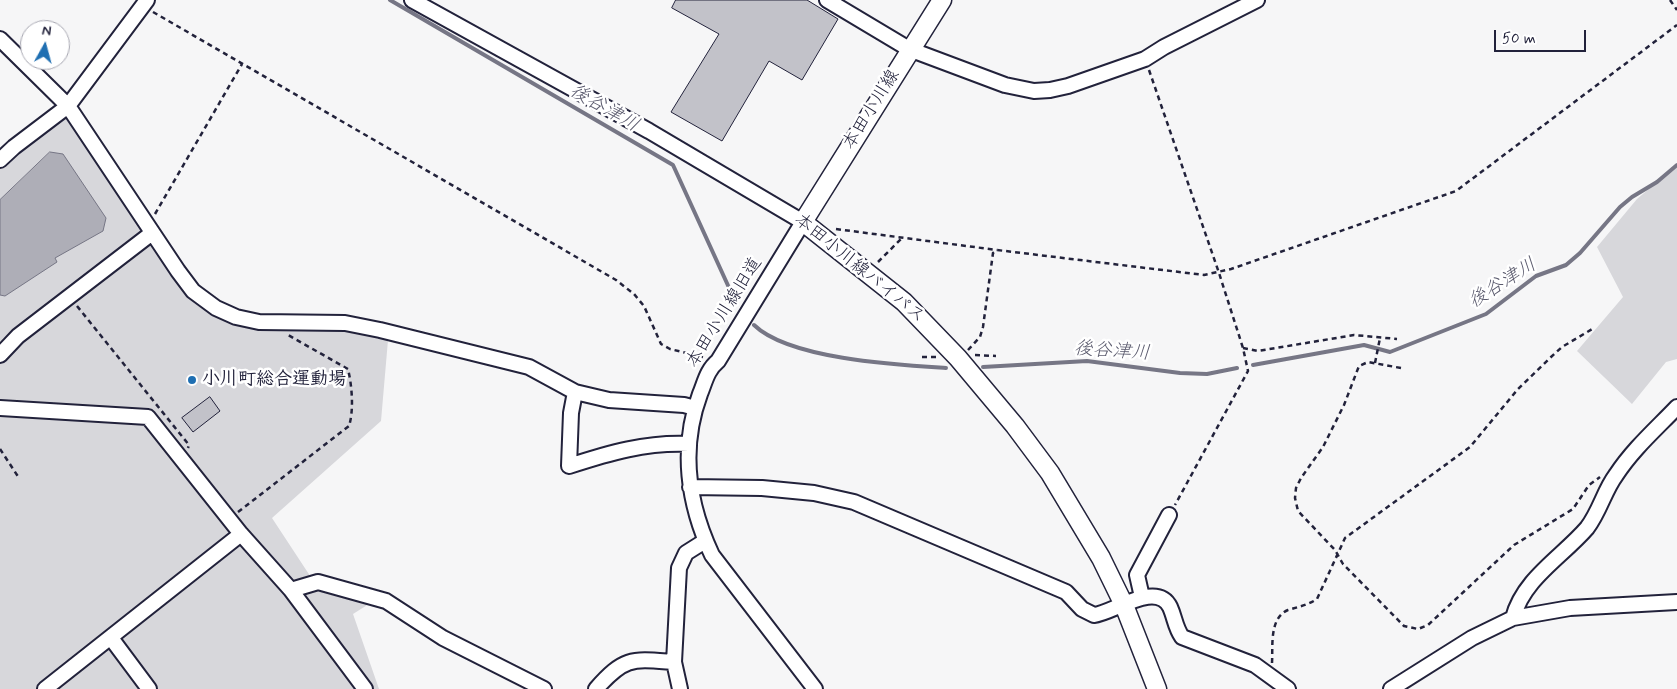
<!DOCTYPE html>
<html>
<head>
<meta charset="utf-8">
<style>
  body { margin:0 }
  #map { position:relative; width:1677px; height:689px; overflow:hidden; background:#f6f6f7; font-family:Mynerve,sans-serif }
  canvas { display:block }
  .north { position:absolute; left:20px; top:20px; width:50px; height:50px; box-sizing:border-box; background:#fff; border:1px solid #a7a7b1; border-radius:50%; rotate:7deg; font-size:14px; font-weight:700; line-height:20px; text-align:center; color:#22223b }
  .north::after { content:''; display:block; margin:auto; width:18px; height:22px; background:#1f6fb2; clip-path:polygon(50% 0,100% 100%,50% 72%,0 100%) }
  .scale { position:absolute; left:1494px; top:30px; width:92px; height:22px; box-sizing:border-box; border:2px solid #22223b; border-top:0; padding-left:6px; font-size:15px; line-height:18px; white-space:nowrap; color:#22223b; -webkit-text-stroke:4px #fff; paint-order:stroke }
</style>
</head>
<body>
<div id="map">
<canvas width="1677" height="689"></canvas>
<div class="north">N</div>
<div class="scale">50 m</div>
</div>
<script>
const ctx = document.querySelector('canvas').getContext('2d');
ctx.lineJoin = 'round';
function paint(path, color) { ctx.fillStyle = color; ctx.fill(path, 'evenodd'); }
function trace(path, color, width, dash) { ctx.strokeStyle = color; ctx.lineWidth = width; ctx.lineCap = dash ? 'butt' : 'round'; ctx.setLineDash(dash || []); ctx.stroke(path); }
function write(font, color, halo, rows, align = 'center') {
  ctx.font = font + ' Mynerve,"Klee One",sans-serif'; ctx.lineWidth = 5; ctx.setLineDash([]); ctx.textBaseline = 'middle'; ctx.strokeStyle = halo; ctx.fillStyle = color; for (const [text, x, y, turn = 0] of rows) {
    ctx.save(); ctx.translate(x, y); ctx.rotate((+turn || 0) * Math.PI / 180); ctx.textAlign = isNaN(turn) ? turn : align; if (halo) ctx.strokeText(text, 0, 0); ctx.fillText(text, 0, 0); ctx.restore();
  }
}
paint(new Path2D(`
  M 67,115 L 141,224 L 152,248 L 186,295 L 197,305 L 223,320 L 238,325 L 260,329 L 343,330 L 388,340 L 381,421 L 272,518 L 318,588 L 372,602 L 353,614 L 379,689 L 0,689 L 0,167 L 49,126 Z
  M 1677,165 L 1677,359 L 1666,362 L 1632,404 L 1577,351 L 1623,297 L 1597,247 L 1637,199 Z`), '#d7d7db');
const water = new Path2D(`
  M 50,152 L 63,154 L 106,218 L 103,231 L 55,258 L 57,262 L 5,296 L 0,295 L 0,200 Z`);
paint(water, '#aeaeb7');
trace(water, '#767685', 1);
trace(new Path2D(`
  M 390,0 L 673,165 L 736,303
  M 754,325 C 789,359 897,365 946,368
  M 1253,365 L 1364,345 L 1390,352 L 1486,314 L 1536,276 L 1566,265 L 1580,253 L 1620,207 L 1632,197 L 1657,182 L 1677,165
  M 983,367 L 1087,361 L 1180,373 L 1207,374 L 1237,368`), '#767685', 4);
const building = new Path2D(`
  M 676,0 L 807,0 L 838,19 L 802,80 L 769,61 L 722,141 L 671,112 L 719,34 L 672,8 Z
  M 210,397 L 220,411 L 193,432 L 182,418 Z`);
paint(building, '#c2c2c9');
trace(building, '#22223b', 1);
const minor = new Path2D(`
  M 412,0 L 649,131 L 803,222 L 718,361 C 707,370 705,382 700,394 C 680,448 688,504 712,555 L 815,689
  M 827,0 L 909,49 L 1005,85 L 1034,91 L 1050,90 L 1068,86 L 1145,59 L 1164,47 L 1257,0
  M 0,39 L 68,106 L 178,271 L 193,291 L 216,308 L 236,317 L 259,322 L 345,323 L 380,330 L 529,367 L 575,392 L 609,400 L 684,405 L 695,408
  M 0,160 L 14,147 L 68,106 L 147,0
  M 0,355 L 18,336 L 152,233
  M 575,392 L 571,413 L 569,466 C 609,453 646,442 689,444
  M 0,408 L 148,417 L 241,534 L 291,590 L 365,689
  M 690,487 L 762,488 L 814,493 L 854,502 L 1066,592 L 1082,609 L 1094,615 C 1113,613 1157,580 1170,607 C 1175,618 1175,627 1182,637 L 1255,665 L 1288,689
  M 291,590 L 318,582 L 386,601 L 443,638 L 544,689
  M 1142,597 L 1137,575 L 1169,515
  M 1513,618 C 1523,579 1562,557 1587,528 C 1600,511 1604,491 1616,475 C 1633,449 1656,429 1677,407
  M 111,638 L 149,689
  M 45,689 L 241,534
  M 596,689 C 625,656 633,659 674,662
  M 680,689 L 674,662 L 679,568 L 686,553 L 705,541
  M 1391,689 L 1472,638 L 1513,618 L 1570,608 L 1677,602`);
const major = new Path2D(`
  M 942,0 L 803,222 L 904,302 L 958,358 L 1015,426 L 1050,473 L 1101,558 L 1124,605 L 1157,689`);
trace(minor, '#22223b', 18);
trace(major, '#22223b', 21);
trace(new Path2D(`
  M 1670,0 L 1677,10
  M 153,12 L 616,280 L 634,294 L 644,306 L 661,344 L 670,349 L 703,357
  M 1149,70 L 1219,273 L 1243,348 L 1248,371 L 1175,505
  M 155,214 L 242,64
  M 836,229 L 997,250
  M 878,262 L 903,237
  M 77,306 L 189,445 L 188,448
  M 1243,348 L 1258,351 L 1354,335 L 1397,339
  M 968,350 L 980,337 L 983,327 L 993,253 L 997,250 L 1204,275 L 1231,269 L 1456,191 L 1677,25
  M 975,355 L 996,356
  M 922,357 L 937,357
  M 1375,363 L 1380,338
  M 1401,368 L 1368,362 L 1359,366 L 1344,405 L 1323,447 L 1301,478 L 1296,488 L 1295,498 L 1298,511 L 1335,550 L 1343,564 L 1404,626 L 1418,629 L 1428,625 L 1514,545 L 1573,509 L 1589,485 L 1600,477
  M 0,449 L 19,478
  M 238,512 L 349,426 C 354,410 352,386 348,369 L 288,335
  M 1272,663 C 1273,646 1269,618 1288,610 C 1298,607 1308,605 1317,599 L 1345,538 L 1470,447 L 1518,389 L 1551,357 L 1562,347 L 1594,328`), '#22223b', 2.5, [5, 4]);
trace(minor, '#fff', 14);
trace(major, '#fff', 18);
for (const [x, y, r, color] of [
  [192,380,5,"#1f6fb2"]
]) { const dot = new Path2D(); dot.arc(x, y, r, 0, 2 * Math.PI); ctx.fillStyle = color; ctx.fill(dot); trace(dot, '#fff', 2); }
write('18px', '#22223b', '#fff', [
  ["本田小川線",872,110,-58],
  ["本田小川線バイパス",859,269,39],
  ["本田小川線旧道",725,313,-58]
]);
write('bold 18px', '#22223b', '#fff', [
  ["小川町総合運動場",202,380]
], 'left');
write('italic 19px', '#5a5a6d', '#fff', [
  ["後谷津川",604,109,30],
  ["後谷津川",1503,284,-32],
  ["後谷津川",1112,352,4]
]);
</script>
</body>
</html>
